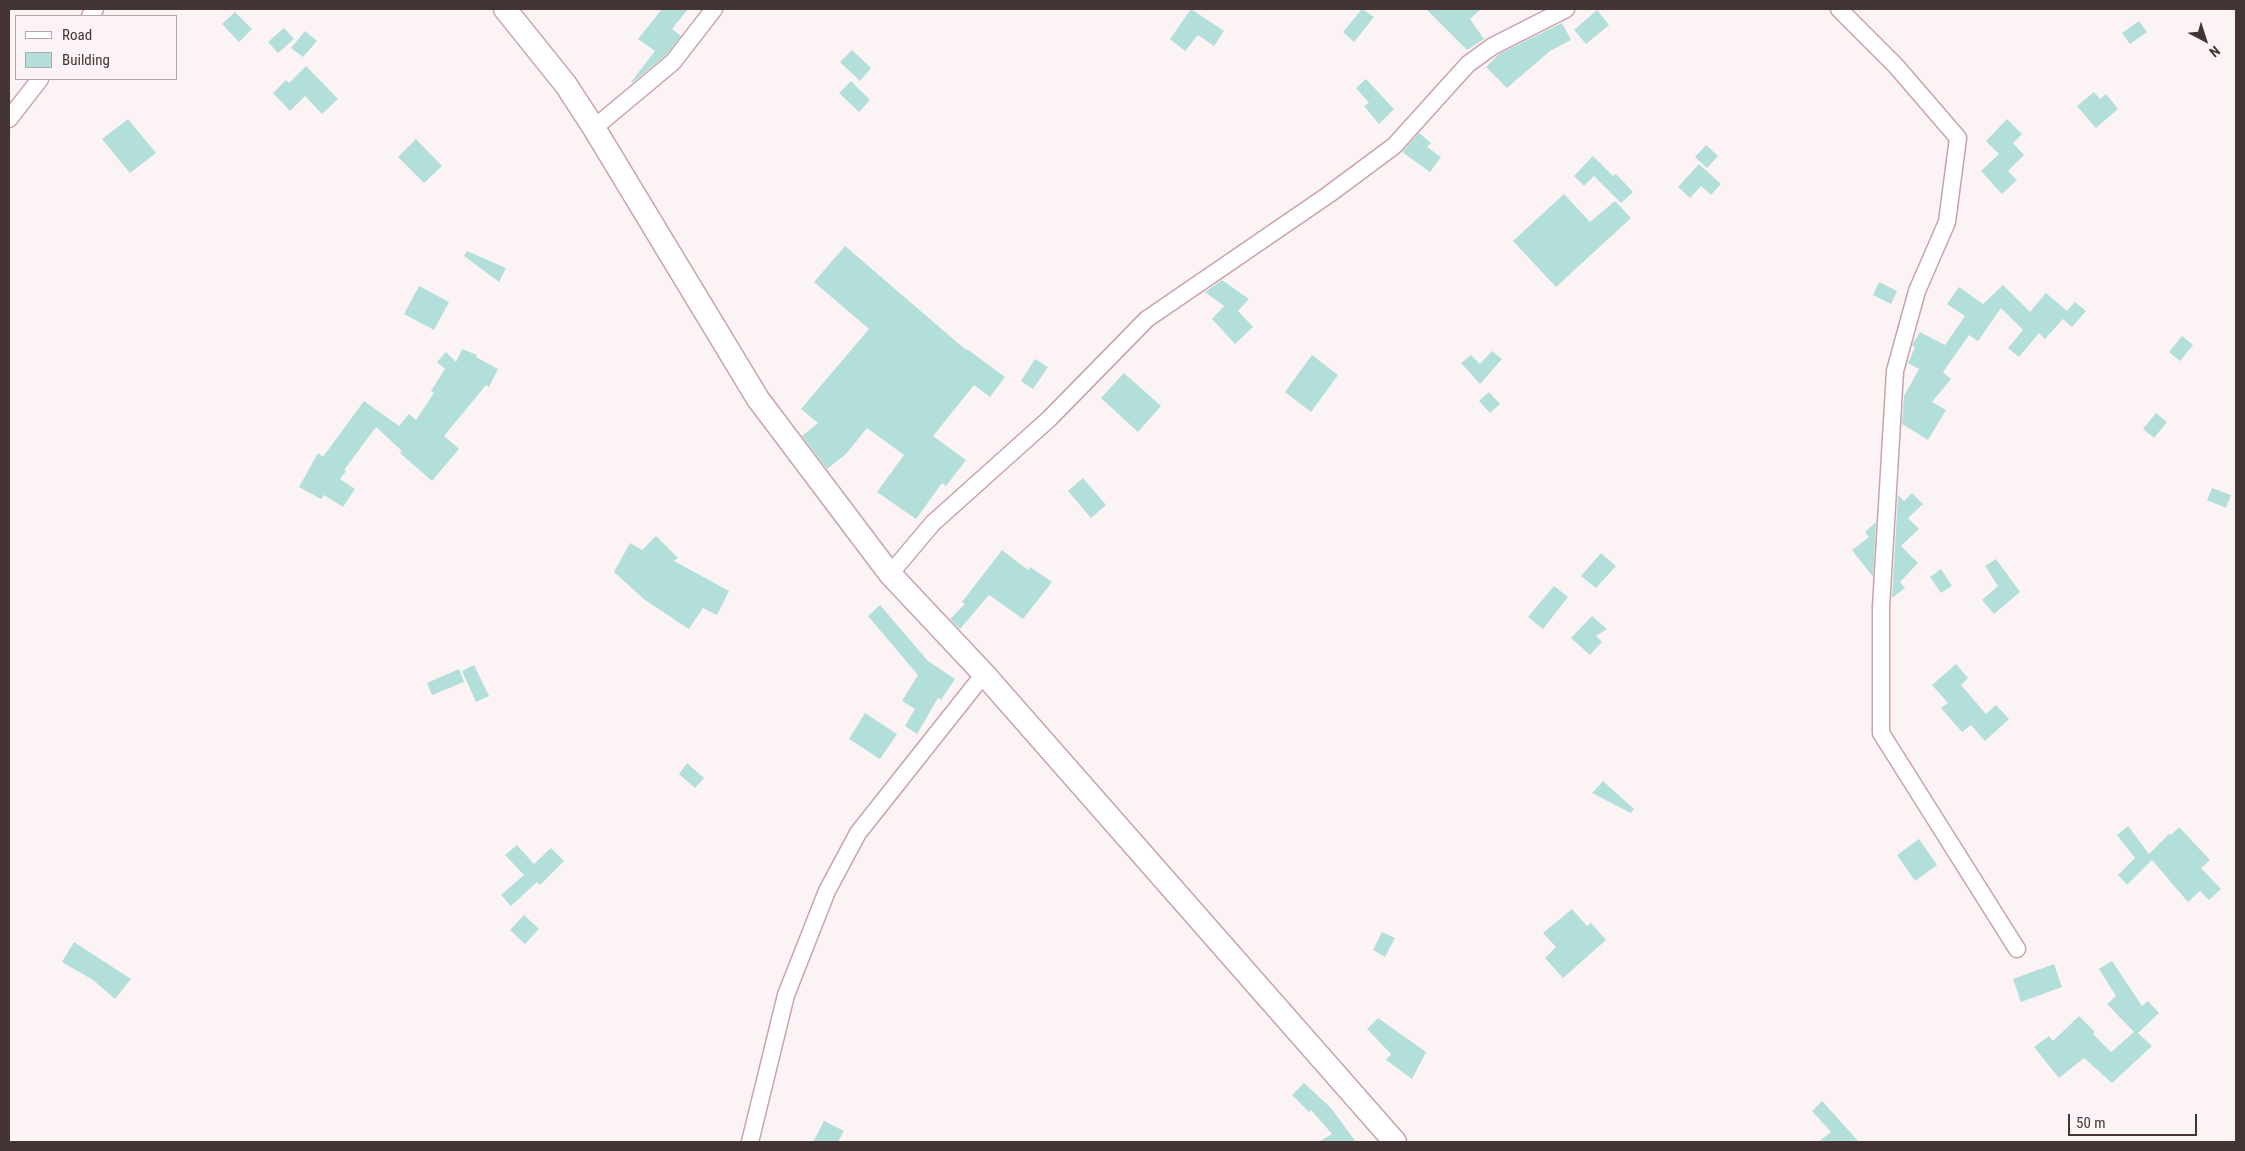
<!DOCTYPE html>
<html>
<head>
<meta charset="utf-8">
<style>
  body { margin:0 }
  #map { position:relative; width:2245px; height:1151px; overflow:hidden; background:#fcf3f4; font-family:"Roboto Condensed",sans-serif }
  canvas { display:block }
  .frame { position:absolute; inset:0; border:10px solid #443436; pointer-events:none }
  .legend { position:absolute; left:15px; top:15px; width:162px; height:65px; box-sizing:border-box; background:#fcf3f4; border:1px solid #b2a7a8; margin:0; padding:6px 9px; list-style:none; font-size:15px; color:#443436 }
  .legend li { display:flex; align-items:center; gap:10px; height:25px }
  .legend b { width:25px; border:1px solid #b2a7a8 }
  .north { position:absolute; left:2180px; top:15px; width:50px; height:50px; -webkit-text-stroke:4px #fcf3f4; paint-order:stroke; rotate:140deg; font-size:14px; font-weight:700; line-height:20px; text-align:center; color:#443436 }
  .north::after { content:''; display:block; margin:auto; width:18px; height:22px; background:#443436; clip-path:polygon(50% 0,100% 100%,50% 72%,0 100%) }
  .scale { position:absolute; left:2068px; top:1114px; width:129px; height:22px; box-sizing:border-box; border:2px solid #443436; border-top:0; padding-left:6px; font-size:15px; line-height:18px; white-space:nowrap; color:#443436; -webkit-text-stroke:4px #fcf3f4; paint-order:stroke }
</style>
</head>
<body>
<div id="map">
<canvas width="2245" height="1151"></canvas>
<div class="frame"></div>
<ul class="legend">
<li><b style="height:6px;background:#fff"></b>Road</li>
<li><b style="height:14px;background:#b3dfda"></b>Building</li>
</ul>
<div class="north">N</div>
<div class="scale">50 m</div>
</div>
<script>
const ctx = document.querySelector('canvas').getContext('2d');
ctx.lineJoin = 'round';
function paint(path, color) { ctx.fillStyle = color; ctx.fill(path, 'evenodd'); }
function trace(path, color, width, dash) { ctx.strokeStyle = color; ctx.lineWidth = width; ctx.lineCap = dash ? 'butt' : 'round'; ctx.setLineDash(dash || []); ctx.stroke(path); }
paint(new Path2D(`
  M 662,9 L 688,9 L 672,29 L 681,36 L 666,55 L 632,83 L 631,82 L 655,51 L 638,39 Z
  M 1191,9 L 1224,31 L 1214,46 L 1198,35 L 1185,51 L 1170,39 Z
  M 1362,9 L 1374,17 L 1354,42 L 1343,32 Z
  M 1426,9 L 1481,9 L 1470,19 L 1484,39 L 1467,50 Z
  M 1597,10 L 1609,25 L 1586,44 L 1574,30 Z
  M 235,12 L 252,29 L 239,42 L 222,24 Z
  M 2139,21 L 2147,32 L 2130,44 L 2122,33 Z
  M 1562,23 L 1571,40 L 1550,51 L 1507,88 L 1486,67 L 1499,54 Z
  M 284,28 L 294,39 L 278,53 L 268,42 Z
  M 305,31 L 317,41 L 303,57 L 291,48 Z
  M 852,50 L 871,68 L 860,81 L 840,62 Z
  M 306,66 L 338,99 L 322,114 L 305,96 L 290,111 L 273,93 L 286,80 L 289,83 Z
  M 1366,79 L 1394,109 L 1379,124 L 1364,106 L 1369,103 L 1356,88 Z
  M 851,81 L 870,100 L 859,112 L 839,93 Z
  M 2094,92 L 2100,99 L 2106,94 L 2118,109 L 2096,128 L 2077,106 Z
  M 128,119 L 156,153 L 130,173 L 102,139 Z
  M 2007,119 L 2022,134 L 2013,143 L 2024,155 L 2008,171 L 2017,180 L 2002,194 L 1981,171 L 1999,154 L 1986,141 Z
  M 1419,133 L 1431,143 L 1427,147 L 1441,157 L 1430,172 L 1402,152 Z
  M 416,139 L 442,166 L 424,183 L 398,157 Z
  M 1706,145 L 1718,156 L 1707,168 L 1695,157 Z
  M 1593,156 L 1613,176 L 1616,174 L 1633,192 L 1621,203 L 1594,176 L 1584,186 L 1574,176 Z
  M 1699,164 L 1721,184 L 1711,195 L 1701,186 L 1690,198 L 1678,187 Z
  M 1564,194 L 1590,222 L 1615,201 L 1631,218 L 1556,287 L 1513,241 Z
  M 845,246 L 966,350 L 967,349 L 1005,377 L 990,397 L 974,385 L 933,436 L 966,460 L 946,486 L 942,483 L 916,519 L 877,492 L 904,455 L 867,428 L 846,454 L 827,469 L 802,436 L 818,423 L 801,409 L 869,329 L 814,282 Z
  M 467,251 L 506,268 L 499,282 L 464,256 Z
  M 1222,280 L 1249,299 L 1238,311 L 1253,327 L 1235,344 L 1212,319 L 1224,306 L 1205,292 Z
  M 1879,282 L 1897,291 L 1891,304 L 1873,295 Z
  M 2003,285 L 2030,312 L 2046,293 L 2067,311 L 2075,302 L 2086,311 L 2072,327 L 2063,319 L 2045,339 L 2039,333 L 2019,357 L 2008,348 L 2023,330 L 2001,308 L 1978,341 L 1969,335 L 1943,372 L 1951,379 L 1932,402 L 1946,410 L 1928,440 L 1902,424 L 1904,396 L 1919,369 L 1908,363 L 1915,347 L 1912,345 L 1920,332 L 1945,345 L 1965,316 L 1947,304 L 1959,287 L 1983,304 Z
  M 419,286 L 449,302 L 434,330 L 404,314 Z
  M 2182,336 L 2193,345 L 2180,361 L 2169,352 Z
  M 462,349 L 477,355 L 476,357 L 498,369 L 489,387 L 486,385 L 444,436 L 459,449 L 432,481 L 400,453 L 402,451 L 376,427 L 344,470 L 346,471 L 340,479 L 355,489 L 343,507 L 324,495 L 321,499 L 299,487 L 318,453 L 323,457 L 364,401 L 399,426 L 409,414 L 416,420 L 434,393 L 431,391 L 445,369 L 437,362 L 446,352 L 456,362 Z
  M 1492,351 L 1502,359 L 1480,384 L 1461,363 L 1471,355 L 1480,364 Z
  M 1312,355 L 1338,375 L 1311,412 L 1285,392 Z
  M 1035,359 L 1048,367 L 1033,389 L 1021,381 Z
  M 1124,373 L 1161,406 L 1138,432 L 1101,398 Z
  M 1489,392 L 1500,404 L 1490,413 L 1479,401 Z
  M 2156,413 L 2167,422 L 2154,438 L 2143,429 Z
  M 1083,478 L 1106,505 L 1091,518 L 1068,491 Z
  M 2212,488 L 2231,495 L 2226,508 L 2207,500 Z
  M 1912,493 L 1923,504 L 1908,518 L 1919,529 L 1901,546 L 1918,563 L 1900,582 L 1905,588 L 1892,598 L 1898,495 L 1904,501 Z
  M 1876,522 L 1873,577 L 1852,550 L 1869,537 L 1865,532 Z
  M 656,536 L 678,558 L 674,561 L 729,591 L 717,615 L 703,608 L 689,629 L 645,600 L 614,572 L 630,543 L 642,550 Z
  M 1002,550 L 1028,570 L 1030,567 L 1052,582 L 1023,619 L 989,595 L 960,629 L 950,619 L 965,604 L 962,602 Z
  M 1601,553 L 1616,566 L 1596,588 L 1581,576 Z
  M 1996,559 L 2020,592 L 1994,614 L 1982,600 L 1998,586 L 1985,566 Z
  M 1941,569 L 1952,586 L 1941,593 L 1930,577 Z
  M 1554,586 L 1568,597 L 1543,629 L 1528,617 Z
  M 880,605 L 928,661 L 955,679 L 941,700 L 938,698 L 917,734 L 905,726 L 915,709 L 902,701 L 918,675 L 868,616 Z
  M 1592,616 L 1607,629 L 1596,636 L 1602,642 L 1590,655 L 1571,638 Z
  M 1956,664 L 1968,678 L 1961,685 L 1986,714 L 1996,705 L 2009,719 L 1985,741 L 1971,725 L 1962,732 L 1941,708 L 1948,703 L 1932,685 Z
  M 474,665 L 489,696 L 476,702 L 462,671 Z
  M 459,669 L 464,682 L 432,695 L 427,683 Z
  M 865,713 L 897,734 L 880,759 L 849,739 Z
  M 687,763 L 704,778 L 695,788 L 679,774 Z
  M 1603,781 L 1634,809 L 1631,813 L 1592,793 Z
  M 2128,826 L 2149,854 L 2169,834 L 2171,835 L 2179,827 L 2210,860 L 2201,868 L 2221,889 L 2209,900 L 2200,891 L 2188,902 L 2152,860 L 2127,885 L 2118,875 L 2135,858 L 2117,835 Z
  M 1919,839 L 1937,865 L 1915,881 L 1897,855 Z
  M 517,845 L 534,864 L 551,848 L 564,861 L 540,885 L 537,882 L 511,906 L 501,895 L 524,875 L 505,855 Z
  M 1572,909 L 1587,926 L 1591,923 L 1606,940 L 1563,978 L 1545,958 L 1556,947 L 1543,933 Z
  M 524,915 L 539,929 L 525,944 L 510,930 Z
  M 1382,932 L 1395,938 L 1385,957 L 1373,950 Z
  M 74,942 L 131,979 L 115,999 L 93,980 L 62,962 Z
  M 2112,961 L 2142,1006 L 2148,1001 L 2159,1013 L 2138,1033 L 2152,1046 L 2112,1083 L 2084,1058 L 2059,1078 L 2034,1047 L 2049,1036 L 2053,1041 L 2079,1016 L 2095,1032 L 2093,1034 L 2111,1052 L 2134,1032 L 2107,1004 L 2116,996 L 2099,969 Z
  M 2054,964 L 2062,987 L 2021,1002 L 2013,979 Z
  M 1378,1018 L 1426,1052 L 1412,1079 L 1386,1060 L 1391,1054 L 1367,1029 Z
  M 1304,1083 L 1331,1108 L 1356,1142 L 1318,1142 L 1332,1134 L 1311,1110 L 1309,1112 L 1292,1095 Z
  M 1822,1101 L 1859,1142 L 1818,1142 L 1831,1132 L 1812,1111 Z
  M 824,1121 L 844,1131 L 838,1142 L 813,1142 Z`), '#b3dfda');
const street = new Path2D(`
  M 1839,9 L 1896,66 L 1958,138 L 1947,222 L 1917,291 L 1895,371 L 1881,607 L 1881,733 L 2017,949
  M 90,16 L 95,9
  M 9,119 L 40,79
  M 594,128 L 673,62 L 714,9
  M 890,574 L 933,523 L 1049,419 L 1147,319 L 1328,195 L 1394,146 L 1468,64 L 1493,46 L 1566,9
  M 750,1142 L 786,995 L 827,891 L 858,833 L 984,674`);
const secondary = new Path2D(`
  M 505,9 L 566,85 L 594,128 L 758,399 L 890,574 L 984,674 L 1395,1142`);
trace(street, '#caa3a6', 19);
trace(secondary, '#caa3a6', 25);
trace(street, '#fff', 16);
trace(secondary, '#fff', 22);
</script>
</body>
</html>
